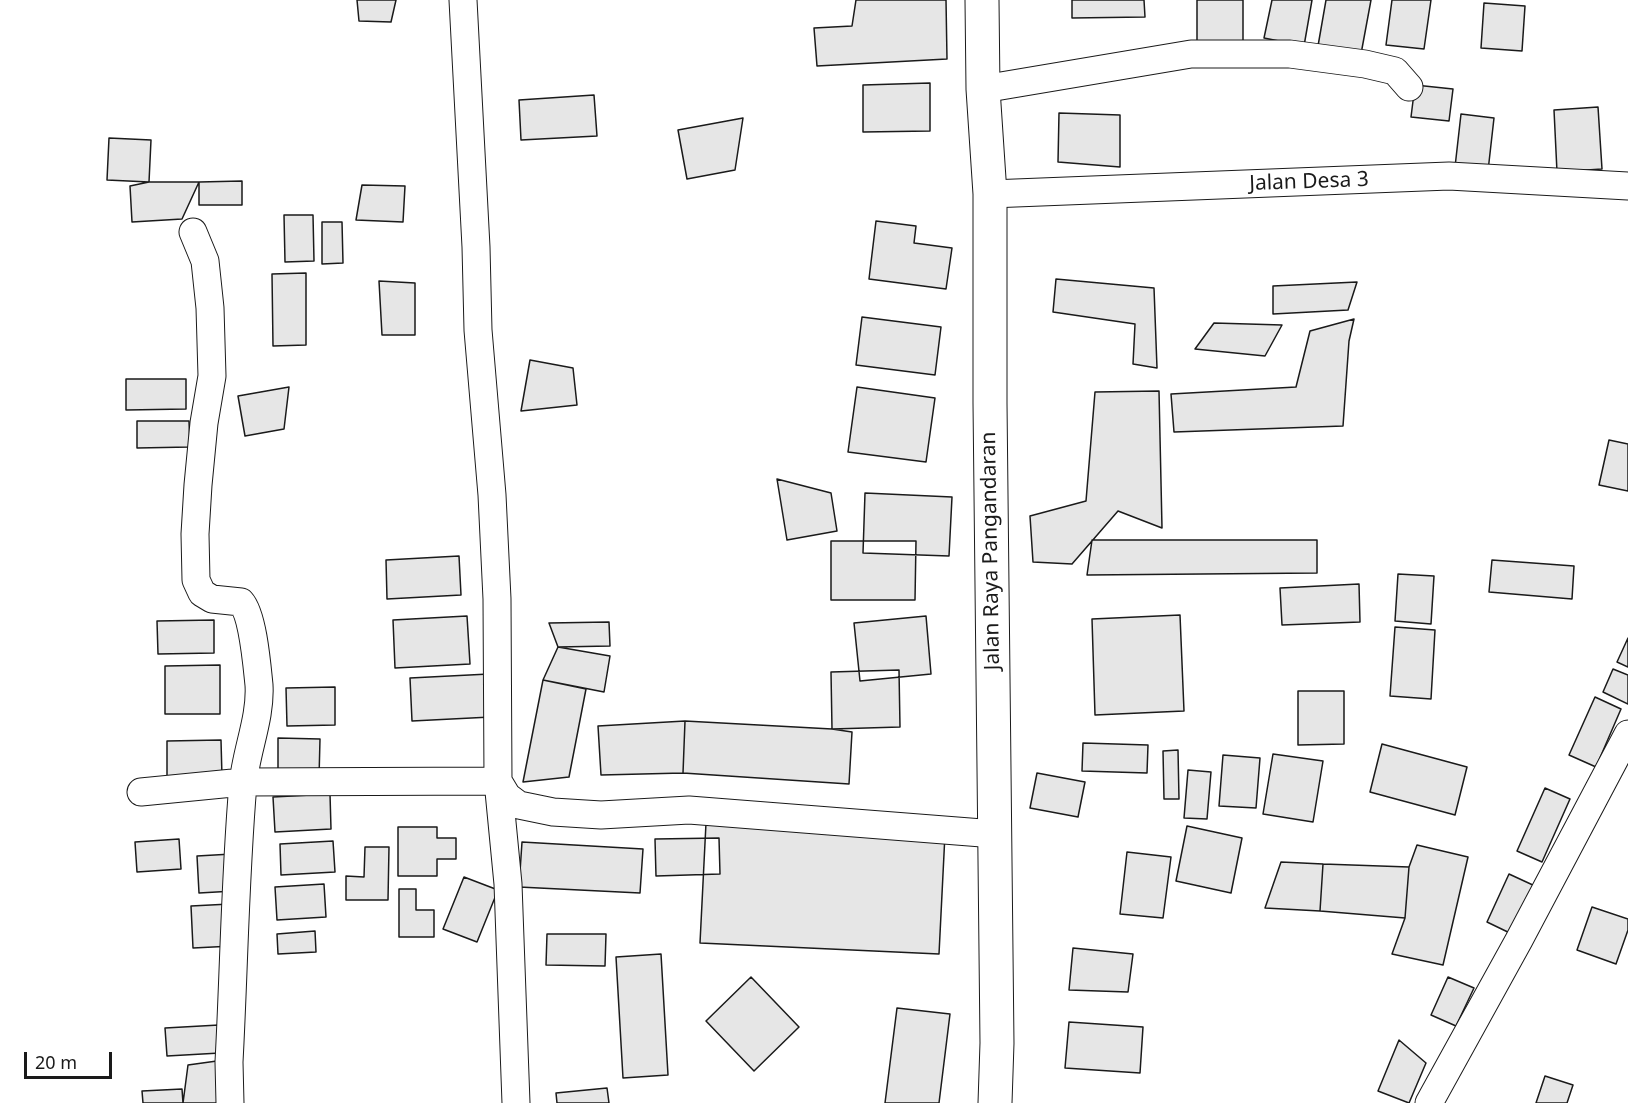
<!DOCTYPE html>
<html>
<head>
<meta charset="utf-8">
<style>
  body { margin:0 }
  #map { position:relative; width:1628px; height:1103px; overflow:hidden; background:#fff; font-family:"Noto Sans",sans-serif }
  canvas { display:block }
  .scale { position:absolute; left:24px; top:1052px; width:88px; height:27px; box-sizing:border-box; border:3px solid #1a1a1a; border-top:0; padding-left:8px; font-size:18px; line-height:21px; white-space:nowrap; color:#1a1a1a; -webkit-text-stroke:4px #fff; paint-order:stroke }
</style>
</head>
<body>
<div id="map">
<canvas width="1628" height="1103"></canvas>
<div class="scale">20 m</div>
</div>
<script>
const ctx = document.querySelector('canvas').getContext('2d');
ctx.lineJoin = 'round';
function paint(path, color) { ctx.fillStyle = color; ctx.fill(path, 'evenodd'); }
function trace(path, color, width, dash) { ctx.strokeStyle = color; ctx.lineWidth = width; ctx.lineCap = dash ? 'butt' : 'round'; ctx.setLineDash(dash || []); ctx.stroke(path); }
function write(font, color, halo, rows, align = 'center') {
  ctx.font = font + ' "Noto Sans",sans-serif'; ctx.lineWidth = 4.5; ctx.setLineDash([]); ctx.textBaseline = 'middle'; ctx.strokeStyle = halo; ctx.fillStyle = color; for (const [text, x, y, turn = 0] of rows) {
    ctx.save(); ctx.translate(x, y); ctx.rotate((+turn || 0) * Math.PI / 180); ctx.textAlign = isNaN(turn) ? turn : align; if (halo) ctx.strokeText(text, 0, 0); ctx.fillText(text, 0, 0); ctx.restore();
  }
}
const building = new Path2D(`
  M 357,0 L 396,0 L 391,22 L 359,21 Z
  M 856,0 L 946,0 L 947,59 L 817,66 L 814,28 L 852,26 Z
  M 1072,0 L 1144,0 L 1145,17 L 1072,18 Z
  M 1197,0 L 1243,0 L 1243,43 L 1197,43 Z
  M 1272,0 L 1312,0 L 1304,46 L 1264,38 Z
  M 1326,0 L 1371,0 L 1361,54 L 1318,46 Z
  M 1392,0 L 1431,0 L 1424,49 L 1386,45 Z
  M 1484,3 L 1525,6 L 1522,51 L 1481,48 Z
  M 930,83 L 930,131 L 863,132 L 863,85 Z
  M 1415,85 L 1453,89 L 1449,121 L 1411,117 Z
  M 594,95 L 597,136 L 521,140 L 519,100 Z
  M 1598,107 L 1602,169 L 1557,172 L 1554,110 Z
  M 1059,113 L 1120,115 L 1120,167 L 1058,162 Z
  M 1461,114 L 1494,118 L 1488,171 L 1455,167 Z
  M 743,118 L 735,170 L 687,179 L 678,130 Z
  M 109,138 L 151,140 L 149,182 L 107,180 Z
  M 242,181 L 242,205 L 199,205 L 199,182 Z
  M 149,182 L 199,182 L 182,219 L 132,222 L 130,186 Z
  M 362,185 L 405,186 L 403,222 L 356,220 Z
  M 284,215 L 313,215 L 314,261 L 285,262 Z
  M 876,221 L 916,226 L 914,243 L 952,248 L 946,289 L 869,279 Z
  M 322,222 L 342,222 L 343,263 L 322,264 Z
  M 306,273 L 306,345 L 273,346 L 272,274 Z
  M 1056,279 L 1154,288 L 1157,368 L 1133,364 L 1135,324 L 1053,312 Z
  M 379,281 L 415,283 L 415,335 L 382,335 Z
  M 1357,282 L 1348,310 L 1273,314 L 1273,286 Z
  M 862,317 L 941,327 L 935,375 L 856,365 Z
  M 1354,319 L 1349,341 L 1343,426 L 1174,432 L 1171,394 L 1296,387 L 1310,331 Z
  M 1214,323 L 1282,325 L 1265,356 L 1195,349 Z
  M 530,360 L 573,368 L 577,405 L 521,411 Z
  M 126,379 L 186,379 L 186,409 L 126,410 Z
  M 289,387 L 284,429 L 245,436 L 238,396 Z
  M 857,387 L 935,398 L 926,462 L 848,452 Z
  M 1159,391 L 1162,528 L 1118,511 L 1072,564 L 1033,562 L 1030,516 L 1086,501 L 1095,392 Z
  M 137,421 L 189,421 L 190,447 L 137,448 Z
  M 1609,440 L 1628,444 L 1628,491 L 1599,485 Z
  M 777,479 L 831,493 L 837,531 L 787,540 Z
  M 865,493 L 952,497 L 949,556 L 863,553 Z
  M 1092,540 L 1317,540 L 1317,573 L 1087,575 Z
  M 831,541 L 916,541 L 915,600 L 831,600 Z
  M 459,556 L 461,595 L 387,599 L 386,560 Z
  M 1492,560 L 1574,566 L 1572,599 L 1489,592 Z
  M 1398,574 L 1434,576 L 1431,624 L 1395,621 Z
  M 1359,584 L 1360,622 L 1282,625 L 1280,588 Z
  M 1180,615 L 1184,711 L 1095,715 L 1092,619 Z
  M 467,616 L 470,664 L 395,668 L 393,620 Z
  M 926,616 L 931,674 L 860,681 L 854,623 Z
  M 214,620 L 214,653 L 158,654 L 157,621 Z
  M 609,622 L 610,646 L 558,647 L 549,623 Z
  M 1395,627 L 1435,630 L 1431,699 L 1390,696 Z
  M 1628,638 L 1628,667 L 1617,662 Z
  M 558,647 L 610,656 L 604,692 L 543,680 Z
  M 220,665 L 220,714 L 165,714 L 165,666 Z
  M 1613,669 L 1628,675 L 1628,704 L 1603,692 Z
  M 899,670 L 900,727 L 832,729 L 831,672 Z
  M 489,674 L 491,717 L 412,721 L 410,678 Z
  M 543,680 L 586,689 L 569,777 L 523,782 Z
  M 335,687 L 335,725 L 287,726 L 286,688 Z
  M 1298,691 L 1344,691 L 1344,744 L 1298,745 Z
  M 1595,697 L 1621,709 L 1596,767 L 1569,755 Z
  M 685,721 L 683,773 L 601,775 L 598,726 Z
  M 685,721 L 832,729 L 852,732 L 849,784 L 683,773 Z
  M 278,738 L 320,739 L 319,778 L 278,777 Z
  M 221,740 L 222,777 L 167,778 L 167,741 Z
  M 1083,743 L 1148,745 L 1147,773 L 1082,771 Z
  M 1382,744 L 1467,767 L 1455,815 L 1370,792 Z
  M 1178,750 L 1179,799 L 1164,799 L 1163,751 Z
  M 1273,754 L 1323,761 L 1313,822 L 1263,814 Z
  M 1223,755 L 1260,758 L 1256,808 L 1219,806 Z
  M 1188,770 L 1211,772 L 1207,819 L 1184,818 Z
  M 1037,773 L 1085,782 L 1078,817 L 1030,808 Z
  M 1545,788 L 1570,799 L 1542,862 L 1517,851 Z
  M 330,794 L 331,829 L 275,832 L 273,797 Z
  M 706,823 L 945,834 L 939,954 L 700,943 Z
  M 1187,826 L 1242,838 L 1231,893 L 1176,881 Z
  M 398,827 L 437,827 L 437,838 L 456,838 L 456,859 L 437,859 L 437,876 L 398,876 Z
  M 719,838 L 720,874 L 656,876 L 655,839 Z
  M 179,839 L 181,869 L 137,872 L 135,842 Z
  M 333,841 L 335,872 L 281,875 L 280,844 Z
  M 522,842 L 643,849 L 640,893 L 519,887 Z
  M 1417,845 L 1468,857 L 1443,965 L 1392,954 L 1405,918 L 1409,867 Z
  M 365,847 L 389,847 L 388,900 L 346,900 L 346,876 L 364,877 Z
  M 1127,852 L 1171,857 L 1163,918 L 1120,914 Z
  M 232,854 L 234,891 L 199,893 L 197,856 Z
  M 1281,862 L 1323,864 L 1320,911 L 1265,908 Z
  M 1323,864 L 1409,867 L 1405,918 L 1320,911 Z
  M 1509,874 L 1535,886 L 1514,935 L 1487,922 Z
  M 464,877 L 498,890 L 477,942 L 443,929 Z
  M 324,884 L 326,917 L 277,920 L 275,887 Z
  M 399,889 L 416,889 L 416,910 L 434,910 L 434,937 L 399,937 Z
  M 230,904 L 233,946 L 193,948 L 191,906 Z
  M 1592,907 L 1628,919 L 1628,930 L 1616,964 L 1577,950 Z
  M 315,931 L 316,952 L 278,954 L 277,934 Z
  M 547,934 L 606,934 L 605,966 L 546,965 Z
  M 1073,948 L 1133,954 L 1128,992 L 1069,990 Z
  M 661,954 L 668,1075 L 623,1078 L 616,957 Z
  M 751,977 L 799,1027 L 754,1071 L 706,1021 Z
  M 1448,977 L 1474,988 L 1456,1026 L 1431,1015 Z
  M 897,1008 L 950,1014 L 939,1103 L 885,1103 Z
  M 1069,1022 L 1143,1027 L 1140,1073 L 1065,1068 Z
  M 219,1025 L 220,1053 L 167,1056 L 165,1028 Z
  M 1399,1040 L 1426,1063 L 1409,1103 L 1378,1091 Z
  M 224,1060 L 218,1103 L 183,1103 L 188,1065 Z
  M 1545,1076 L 1573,1085 L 1567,1103 L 1536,1103 Z
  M 607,1088 L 609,1103 L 557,1103 L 556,1093 Z
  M 182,1089 L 183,1103 L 143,1103 L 142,1091 Z`);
paint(building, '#e6e6e6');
trace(building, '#1a1a1a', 1.5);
const street = new Path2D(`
  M 463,0 L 476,247 L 478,330 L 492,495 L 497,599 L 498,781 L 508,884 L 516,1103
  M 983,89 L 1191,54 L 1290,54 L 1365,64 L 1395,71 L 1409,87
  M 990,194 L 1449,176 L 1628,186
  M 193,232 L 205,261 L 210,308 L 212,376 L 204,423 L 198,485 L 195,534 L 196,580 L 202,593 L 212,599 L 241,602 C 253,615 257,666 259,685 C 261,718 246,751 243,784 C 235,875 234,970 229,1062 L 230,1103
  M 141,792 L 243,782 L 498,781 L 507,796 L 519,805 L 553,812 L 601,815 L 689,810 L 995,834
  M 1429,1103 L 1519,940 L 1628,734`);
const highway = new Path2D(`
  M 982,0 L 983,89 L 990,194 L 990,403 L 997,1043 L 995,1103`);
trace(street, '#1a1a1a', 29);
trace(highway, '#1a1a1a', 35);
trace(street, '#fff', 27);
trace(highway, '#fff', 33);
write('21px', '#1a1a1a', '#fff', [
  ["Jalan Desa 3",1309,182,-2],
  ["Jalan Raya Pangandaran",991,551,-91]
]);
</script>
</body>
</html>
